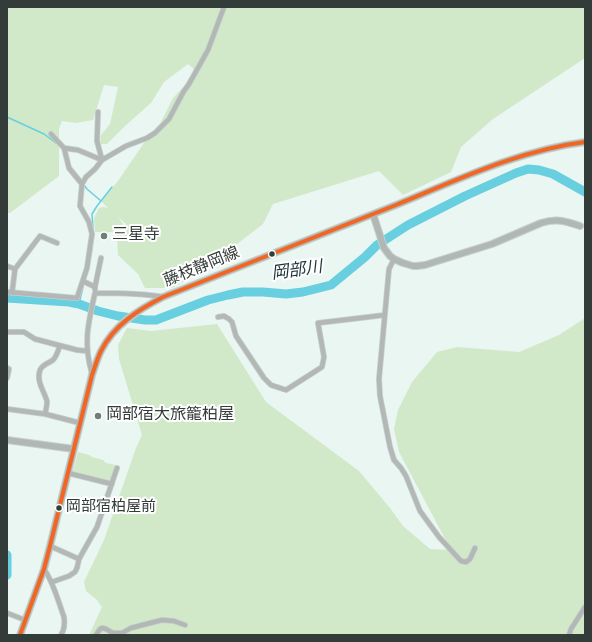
<!DOCTYPE html>
<html>
<head>
<meta charset="utf-8">
<style>
  body { margin:0 }
  #map { position:relative; width:592px; height:642px; overflow:hidden; background:#e9f6f2; font-family:Spectral,serif }
  canvas { display:block }
  .frame { position:absolute; inset:0; border:8px solid #333c39; pointer-events:none }
</style>
</head>
<body>
<div id="map">
<canvas width="592" height="642"></canvas>
<div class="frame"></div>
</div>
<script>
const ctx = document.querySelector('canvas').getContext('2d');
ctx.lineJoin = 'round';
function paint(path, color) { ctx.fillStyle = color; ctx.fill(path, 'evenodd'); }
function trace(path, color, width, dash) { ctx.strokeStyle = color; ctx.lineWidth = width; ctx.lineCap = dash ? 'butt' : 'round'; ctx.setLineDash(dash || []); ctx.stroke(path); }
function write(font, color, halo, rows, align = 'center') {
  ctx.font = font + ' Spectral,"Noto Sans JP",serif'; ctx.lineWidth = 4; ctx.setLineDash([]); ctx.textBaseline = 'middle'; ctx.strokeStyle = halo; ctx.fillStyle = color; for (const [text, x, y, turn = 0] of rows) {
    ctx.save(); ctx.translate(x, y); ctx.rotate((+turn || 0) * Math.PI / 180); ctx.textAlign = isNaN(turn) ? turn : align; if (halo) ctx.strokeText(text, 0, 0); ctx.fillText(text, 0, 0); ctx.restore();
  }
}
paint(new Path2D(`
  M 7,7 L 585,7 L 585,58 L 493,119 L 461,147 L 451,172 L 403,195 L 379,171 L 273,204 L 263,224 L 197,275 L 172,288 L 145,288 L 138,274 L 118,255 L 117,235 L 126,224 L 118,217 L 123,224 L 114,232 L 95,232 L 94,218 L 99,208 L 103,207 L 108,208 L 101,201 L 118,181 L 146,140 L 161,122 L 173,98 L 190,80 L 195,70 L 188,64 L 164,82 L 151,103 L 125,126 L 107,144 L 100,144 L 101,135 L 110,124 L 118,87 L 104,85 L 93,120 L 76,123 L 62,121 L 59,129 L 59,176 L 10,213 L 7,213 Z
  M 585,318 L 585,635 L 89,635 L 102,607 L 96,599 L 86,591 L 84,582 L 104,540 L 136,448 L 142,435 L 119,359 L 118,345 L 127,328 L 151,331 L 217,324 L 266,402 L 359,471 L 390,508 L 403,526 L 430,549 L 451,550 L 399,452 L 394,429 L 398,410 L 412,382 L 437,352 L 457,347 L 519,352 L 559,335 Z
  M 78,452 L 89,455 L 92,457 L 103,460 L 106,463 L 116,465 L 111,481 L 73,471 Z`), '#d1e9c9');
trace(new Path2D(`
  M 7,117 L 44,134 L 56,143
  M 84,185 L 87,189 L 101,201
  M 93,228 L 92,214 L 97,206 L 112,187
  M 91,256 L 92,246
  M 79,304 L 84,283`), '#67cfdf', 1.5);
trace(new Path2D(`
  M 7,298 L 69,302 L 79,304 L 98,311 L 118,316 L 145,320 L 156,320 L 208,300 L 228,295 L 243,292 L 263,292 L 286,294 L 303,292 L 331,285 L 365,257 L 377,245 L 408,225 L 465,196 L 516,173 L 528,169 L 539,170 L 553,174 L 585,192
  M 7,555 L 7,575`), '#67cfdf', 9);
const street = new Path2D(`
  M 98,112 L 97,141 L 102,160
  M 51,134 L 64,148 L 69,168 L 82,184
  M 64,148 L 78,150 L 102,160
  M 394,259 L 389,269 L 379,379 L 380,396 L 390,447 L 394,460 L 401,468 L 406,476 L 420,511 L 439,537 L 461,561 L 466,562 L 470,559 L 475,548
  M 7,266 L 15,269
  M 83,281 L 95,287 L 95,290
  M 95,287 L 101,258
  M 7,292 L 77,298 L 87,268 L 92,234 L 89,222 L 80,206 L 82,184 L 86,177 L 95,169 L 102,160 L 126,146 L 147,138 L 155,133 L 169,119 L 178,102 L 184,91 L 189,84 L 208,50 L 224,7
  M 12,293 L 15,269 L 40,236 L 57,243
  M 218,317 L 224,316 L 229,319 L 232,322 L 236,336 L 264,378 L 271,385 L 286,390 L 322,367 L 324,357 L 318,323 L 385,315
  M 7,332 L 24,332 L 35,339 L 77,350 L 87,351
  M 7,368 L 9,369 L 7,378
  M 92,374 C 83,343 88,324 95,293 C 118,293 141,293 163,297
  M 7,409 L 45,414 L 80,423
  M 45,414 C 46,410 47,405 47,401 C 44,391 36,381 40,370 C 43,364 49,363 53,360 C 57,356 58,350 60,346
  M 68,473 L 112,484
  M 50,546 L 79,559
  M 44,569 C 54,583 58,601 64,617 C 65,624 65,629 61,635
  M 52,582 L 69,576 L 75,572 L 77,568 L 79,559 L 97,527 L 117,468
  M 7,613 L 25,620
  M 96,635 L 100,629 L 102,628 L 106,629 L 113,633 L 122,633 L 131,628 L 162,620 L 174,621 L 185,625
  M 569,635 L 571,629 L 585,607`);
const secondary = new Path2D(`
  M 373,214 L 384,248 L 390,256 L 394,259 L 403,263 L 413,266 L 417,266 L 425,265 L 492,244 L 541,223 C 556,218 565,221 580,226
  M 7,440 L 74,449
  M 20,635 L 44,569 L 50,546 L 92,375 C 95,367 97,359 101,351 C 114,325 138,310 163,297 C 241,266 319,236 396,205 C 457,180 520,150 585,142`);
trace(street, '#c5d0cc', 6);
trace(secondary, '#c5d0cc', 8);
trace(street, '#b3b8b6', 4.5);
trace(secondary, '#b1b7b5', 6);
trace(new Path2D(`
  M 20,635 L 44,569 L 50,546 L 92,375 C 95,367 97,359 101,351 C 114,325 138,310 163,297 C 241,266 319,236 396,205 C 457,180 520,150 585,142`), '#f26522', 4);
for (const [x, y, r, color] of [
  [104,236,4,"#737d7a"],
  [272,254,3.5,"#333c39"],
  [98,416,4,"#737d7a"],
  [59,508,3.5,"#333c39"]
]) { const dot = new Path2D(); dot.arc(x, y, r, 0, 2 * Math.PI); ctx.fillStyle = color; ctx.fill(dot); trace(dot, '#fff', 1.5); }
write('15px', '#333c39', '#fff', [
  ["岡部宿柏屋前",66,508]
], 'left');
write('16px', '#333c39', '#fff', [
  ["三星寺",112,236],
  ["岡部宿大旅籠柏屋",106,416]
], 'left');
write('16px', '#333c39', '#fff', [
  ["藤枝静岡線",202,268,-22]
]);
write('italic 17px', '#1e353a', '#fff', [
  ["岡部川",297,272,-8]
]);
</script>
</body>
</html>
